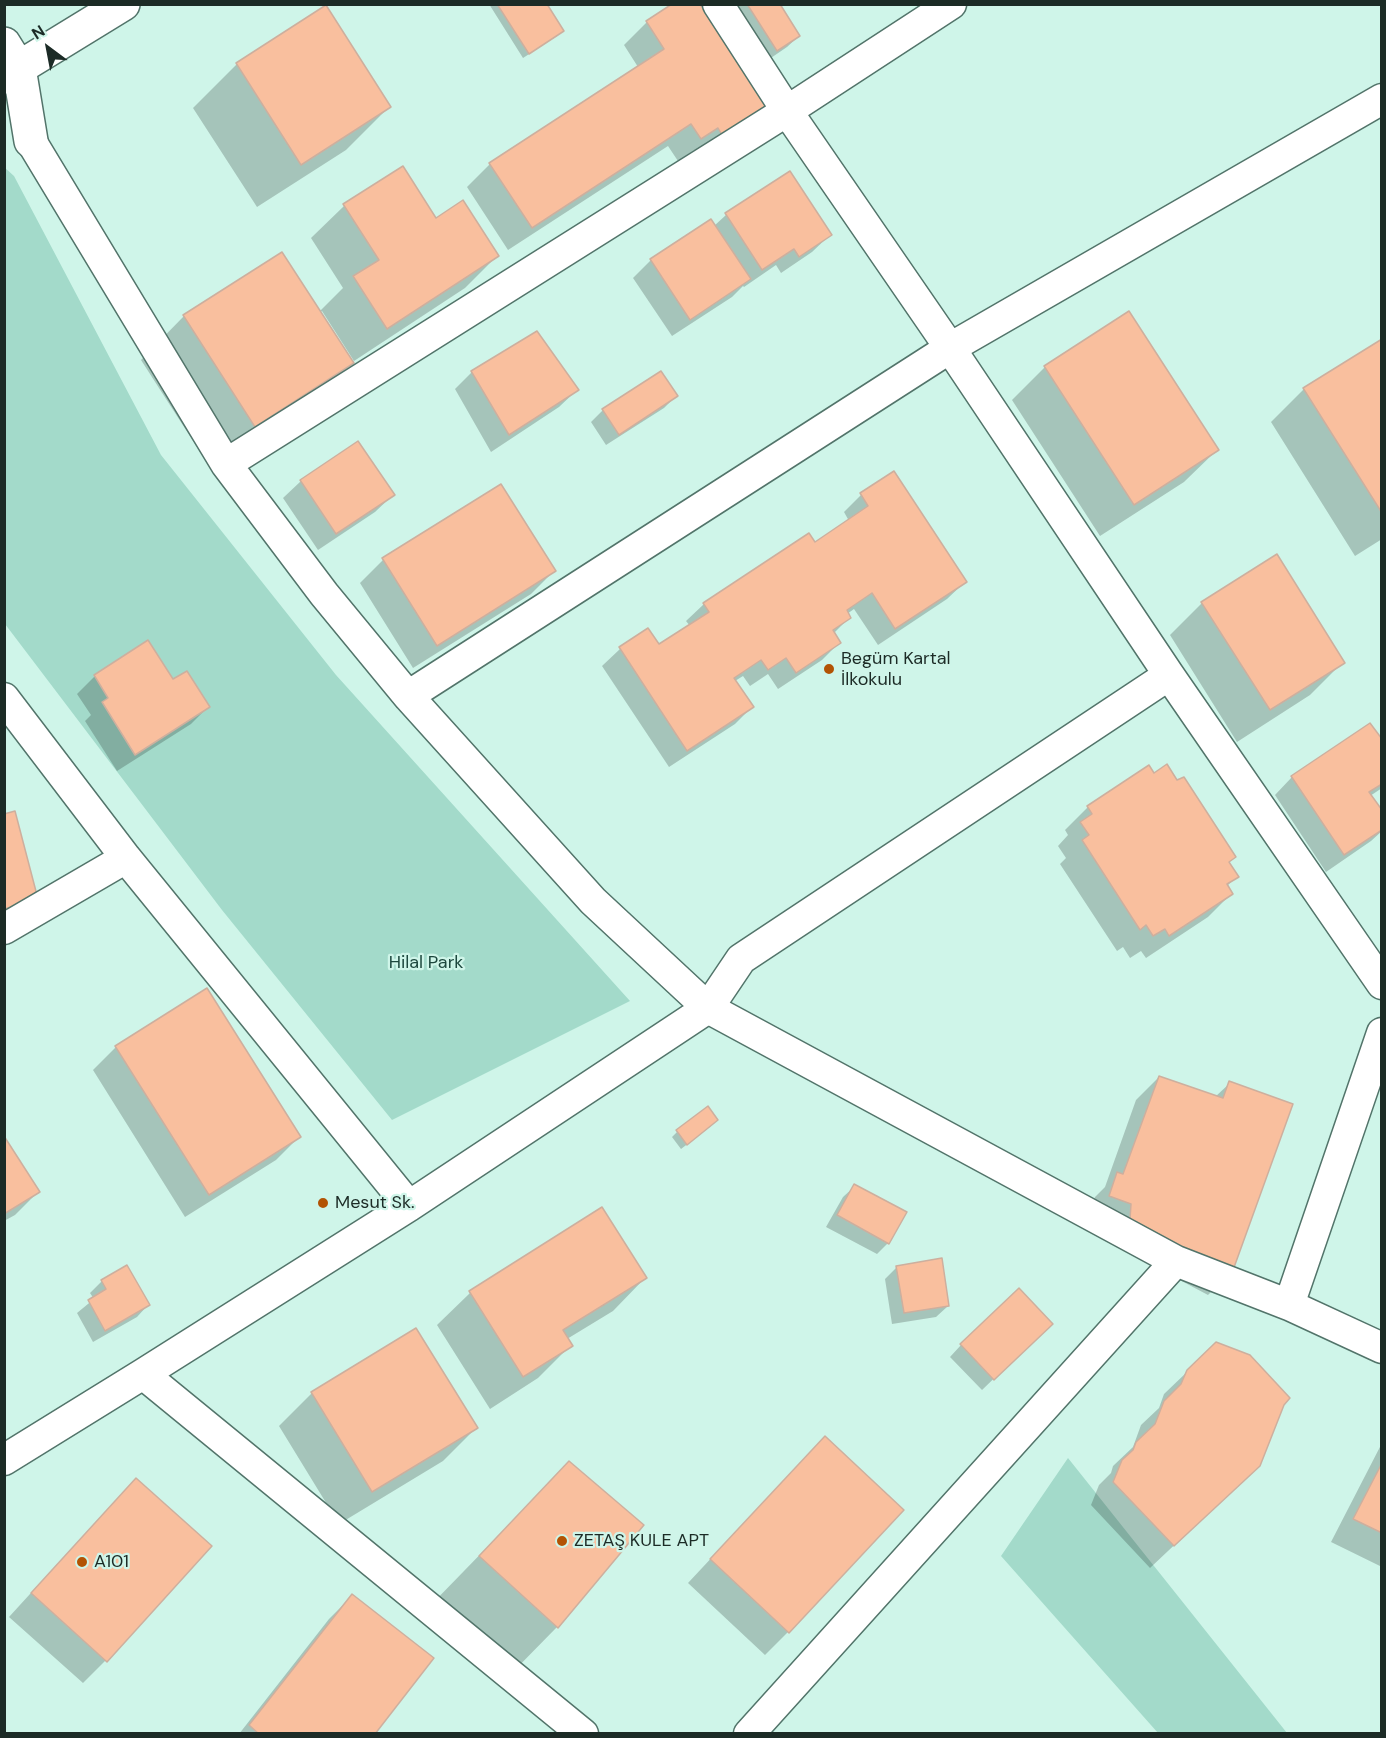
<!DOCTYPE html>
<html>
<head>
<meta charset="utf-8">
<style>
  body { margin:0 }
  #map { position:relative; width:1386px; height:1738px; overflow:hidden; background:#cff5e9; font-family:"DM Sans",sans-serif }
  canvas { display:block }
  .frame { position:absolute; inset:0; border:6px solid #1c2b26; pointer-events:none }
  .north { position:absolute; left:18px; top:18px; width:60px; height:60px; -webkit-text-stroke:4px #cff5e9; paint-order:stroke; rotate:328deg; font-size:16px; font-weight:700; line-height:24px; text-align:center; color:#1c2b26 }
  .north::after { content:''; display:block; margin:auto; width:21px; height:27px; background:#1c2b26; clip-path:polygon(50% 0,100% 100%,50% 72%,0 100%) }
</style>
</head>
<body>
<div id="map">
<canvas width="1386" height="1738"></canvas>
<div class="frame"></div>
<div class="north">N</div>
</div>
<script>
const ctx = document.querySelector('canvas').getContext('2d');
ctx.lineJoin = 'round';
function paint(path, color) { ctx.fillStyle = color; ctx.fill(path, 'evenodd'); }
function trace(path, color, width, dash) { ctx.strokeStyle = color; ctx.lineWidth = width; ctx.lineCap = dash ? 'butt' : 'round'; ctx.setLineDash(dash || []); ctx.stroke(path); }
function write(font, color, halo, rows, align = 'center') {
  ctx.font = font + ' "DM Sans",sans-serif'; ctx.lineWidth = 4.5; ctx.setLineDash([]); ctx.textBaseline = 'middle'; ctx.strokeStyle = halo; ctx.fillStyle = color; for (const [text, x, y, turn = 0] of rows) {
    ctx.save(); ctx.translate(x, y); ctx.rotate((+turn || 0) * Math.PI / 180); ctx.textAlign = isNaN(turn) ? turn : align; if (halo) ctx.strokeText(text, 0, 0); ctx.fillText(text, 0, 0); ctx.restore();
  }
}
paint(new Path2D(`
  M 4,167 L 14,176 L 161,455 L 336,675 L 630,1001 L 392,1120 L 222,910 L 5,624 Z
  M 1068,1458 L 1287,1733 L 1158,1733 L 1001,1556 Z`), '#a3daca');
paint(new Path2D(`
  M 489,4 L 545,4 L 562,31 L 557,36 L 523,58 Z
  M 737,4 L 778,4 L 799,36 L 787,47 L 765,62 L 731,10 Z
  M 326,7 L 389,107 L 346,150 L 257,207 L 193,108 L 237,64 Z
  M 647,22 L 764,106 L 741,129 L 698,157 L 694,150 L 678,161 L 668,146 L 508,250 L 467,187 L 490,164 L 638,67 L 624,45 Z
  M 402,168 L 436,220 L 497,256 L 465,288 L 354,361 L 322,311 L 319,313 L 352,363 L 308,406 L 211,469 L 141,360 L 184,316 L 319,312 L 343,288 L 311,238 L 344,206 Z
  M 789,173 L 830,235 L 812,252 L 781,273 L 776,265 L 744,287 L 743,286 L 732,297 L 672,336 L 633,278 L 651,260 L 711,221 L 714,226 L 726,215 Z
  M 1382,341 L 1382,539 L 1355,556 L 1271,422 L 1304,389 Z
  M 1045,367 L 1217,450 L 1184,482 L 1100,536 L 1012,400 Z
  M 472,372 L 577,390 L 559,407 L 491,452 L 455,389 Z
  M 676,396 L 664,408 L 606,445 L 591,422 L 603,410 Z
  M 358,443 L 393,495 L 375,512 L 318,550 L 283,498 L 301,481 Z
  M 501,486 L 554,571 L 531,594 L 413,668 L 360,583 L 383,560 Z
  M 861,495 L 965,582 L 947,599 L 878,645 L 854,609 L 847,614 L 849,618 L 833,634 L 839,643 L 822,660 L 778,689 L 768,674 L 750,686 L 743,676 L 735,681 L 752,707 L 735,724 L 669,767 L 602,666 L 620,649 L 648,630 L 659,646 L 690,626 L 686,621 L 704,604 L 809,535 L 815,544 L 849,521 L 844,512 Z
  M 1202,603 L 1343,662 L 1310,695 L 1237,742 L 1170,635 Z
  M 148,643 L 173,681 L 208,707 L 191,724 L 117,771 L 85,721 L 91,715 L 77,694 L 95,676 Z
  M 1382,742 L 1382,788 L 1370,796 L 1382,813 L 1382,831 L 1371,841 L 1326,872 L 1275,795 L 1292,777 Z
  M 1154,775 L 1234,857 L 1228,863 L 1237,876 L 1226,887 L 1231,894 L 1208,917 L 1146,958 L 1141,951 L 1130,958 L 1123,947 L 1117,951 L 1060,864 L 1066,858 L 1058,846 L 1068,835 L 1065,830 L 1088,807 Z
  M 116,1047 L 299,1137 L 276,1160 L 185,1217 L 93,1070 Z
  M 1159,1077 L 1215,1097 L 1230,1083 L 1231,1272 L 1208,1295 L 1108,1242 L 1109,1227 L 1087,1219 L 1095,1197 L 1105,1187 L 1136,1100 Z
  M 711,1126 L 681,1149 L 672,1137 L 677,1132 Z
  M 4,1139 L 38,1192 L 15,1215 L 4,1221 Z
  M 855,1186 L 888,1243 L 877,1254 L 826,1227 L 843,1197 Z
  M 602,1209 L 645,1278 L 613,1311 L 567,1339 L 571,1345 L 538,1378 L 490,1409 L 437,1325 L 470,1293 Z
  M 897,1267 L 948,1306 L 936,1317 L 892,1324 L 885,1279 Z
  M 102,1281 L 148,1305 L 137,1317 L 93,1342 L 77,1313 L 94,1299 L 90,1293 Z
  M 1039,1335 L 982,1390 L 950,1357 L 961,1345 Z
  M 1188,1371 L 1283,1404 L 1239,1484 L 1150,1568 L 1091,1505 L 1099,1485 L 1111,1473 L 1113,1466 L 1133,1447 L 1141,1425 L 1159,1408 L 1164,1394 Z
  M 312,1393 L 476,1428 L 443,1461 L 339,1524 L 279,1426 Z
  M 1382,1443 L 1382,1567 L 1331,1542 Z
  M 802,1461 L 788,1632 L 765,1655 L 688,1583 Z
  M 569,1463 L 642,1526 L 557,1627 L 506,1679 L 428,1608 Z
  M 136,1480 L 106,1660 L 83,1683 L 9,1617 L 113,1503 Z
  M 352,1596 L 373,1734 L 239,1734 L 329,1619 Z`), '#0003');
const building = new Path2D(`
  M 497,4 L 547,4 L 564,31 L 529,54 Z
  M 672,4 L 700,4 L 766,106 L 722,135 L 718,128 L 701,139 L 691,124 L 532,228 L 489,163 L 664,49 L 646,21 Z
  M 747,4 L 780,4 L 800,36 L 777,51 Z
  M 326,5 L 391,107 L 301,165 L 236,63 Z
  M 403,166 L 436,218 L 463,200 L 499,256 L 387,329 L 353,276 L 379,260 L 343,204 Z
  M 790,171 L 832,235 L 799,257 L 794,249 L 762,270 L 725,213 Z
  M 711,219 L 751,279 L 690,320 L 650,259 Z
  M 282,252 L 354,363 L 255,427 L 183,315 Z
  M 1129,311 L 1219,450 L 1134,505 L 1044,366 Z
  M 537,331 L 579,390 L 509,435 L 471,371 Z
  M 1382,339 L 1382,513 L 1303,388 Z
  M 661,371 L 678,396 L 619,435 L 602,409 Z
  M 358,441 L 395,495 L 336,534 L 300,480 Z
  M 894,471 L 967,582 L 895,629 L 872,593 L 847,610 L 851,618 L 833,630 L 841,643 L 796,673 L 786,658 L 768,670 L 761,660 L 734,678 L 754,707 L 687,751 L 619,647 L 648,628 L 659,644 L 709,612 L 703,603 L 809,533 L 815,542 L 868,506 L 860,493 Z
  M 501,484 L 556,571 L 437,646 L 382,558 Z
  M 1277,554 L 1345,663 L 1270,710 L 1201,602 Z
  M 148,640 L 173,679 L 187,671 L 210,707 L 135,755 L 102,702 L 108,698 L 94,675 Z
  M 1370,723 L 1382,739 L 1382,784 L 1369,792 L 1382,810 L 1382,830 L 1344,855 L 1291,776 Z
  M 1167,764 L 1177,780 L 1184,777 L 1236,857 L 1229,862 L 1239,877 L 1227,884 L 1233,894 L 1169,936 L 1165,929 L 1153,936 L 1146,925 L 1140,930 L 1082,840 L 1089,835 L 1080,822 L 1092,814 L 1087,806 L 1149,765 L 1154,773 Z
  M 15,811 L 38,899 L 4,909 L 4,814 Z
  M 207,988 L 301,1137 L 209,1195 L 115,1046 Z
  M 1159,1076 L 1223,1098 L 1229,1081 L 1293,1104 L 1232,1273 L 1130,1219 L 1131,1204 L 1109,1196 L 1117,1172 L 1123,1174 Z
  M 708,1106 L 718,1120 L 687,1145 L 676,1130 Z
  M 4,1136 L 40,1192 L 4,1214 Z
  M 854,1184 L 907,1212 L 889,1244 L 837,1215 Z
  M 602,1207 L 647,1278 L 563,1330 L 573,1346 L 523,1377 L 469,1291 Z
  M 942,1258 L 949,1306 L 904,1313 L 896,1266 Z
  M 127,1265 L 150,1305 L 105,1331 L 88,1300 L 106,1289 L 101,1280 Z
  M 1019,1288 L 1053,1324 L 994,1380 L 960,1344 Z
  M 416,1328 L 478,1428 L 372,1492 L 311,1392 Z
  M 1216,1342 L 1250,1355 L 1290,1398 L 1284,1405 L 1260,1466 L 1174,1546 L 1113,1482 L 1122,1460 L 1133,1450 L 1136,1442 L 1155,1424 L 1164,1401 L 1181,1384 L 1187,1370 Z
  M 825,1436 L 904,1510 L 789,1633 L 710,1559 Z
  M 569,1461 L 644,1525 L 558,1628 L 479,1556 Z
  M 1382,1463 L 1382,1533 L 1353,1519 Z
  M 136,1478 L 212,1546 L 107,1662 L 31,1593 Z
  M 352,1594 L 434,1658 L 375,1734 L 259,1734 L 249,1725 Z`);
paint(building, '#f9bf9e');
trace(building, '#cdaf9e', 1.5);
const street = new Path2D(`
  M 718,4 L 787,111 L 950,348 L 1169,675 L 1382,984
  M 31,141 L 226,464 L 324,594 L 408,696 L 593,901 L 708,1008 L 1176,1261 L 1289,1305 L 1382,1348
  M 226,464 L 787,111 L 951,4
  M 408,696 L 950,348 L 1382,99
  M 4,698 L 126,858 L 409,1206
  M 4,929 L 126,858
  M 1289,1305 L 1382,1033
  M 143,1374 L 583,1734
  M 4,1460 L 143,1374 L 409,1206 L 708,1008 L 741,959 L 1169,675
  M 749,1734 L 1176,1261`);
const secondary = new Path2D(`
  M 4,44 L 19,68 L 31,141
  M 4,77 L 123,4`);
trace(street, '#52746a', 33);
trace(secondary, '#52746a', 36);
trace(street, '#fff', 30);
trace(secondary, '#fff', 33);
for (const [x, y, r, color] of [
  [829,669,6,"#b25304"],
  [323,1203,6,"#b25304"],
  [562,1541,6,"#b25304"],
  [82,1562,6,"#b25304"]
]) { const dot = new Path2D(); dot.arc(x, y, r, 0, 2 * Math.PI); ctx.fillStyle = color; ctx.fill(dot); trace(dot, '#cff5e9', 2); }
write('18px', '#1c2b26', '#cff5e9', [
  ["Begüm Kartal",841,659],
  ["İlkokulu",841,680],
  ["Mesut Sk.",335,1203],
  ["ZETAŞ KULE APT",574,1541],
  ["A101",94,1562]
], 'left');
write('18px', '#1c473d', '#cff5e9', [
  ["Hilal Park",426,963]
]);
</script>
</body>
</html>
